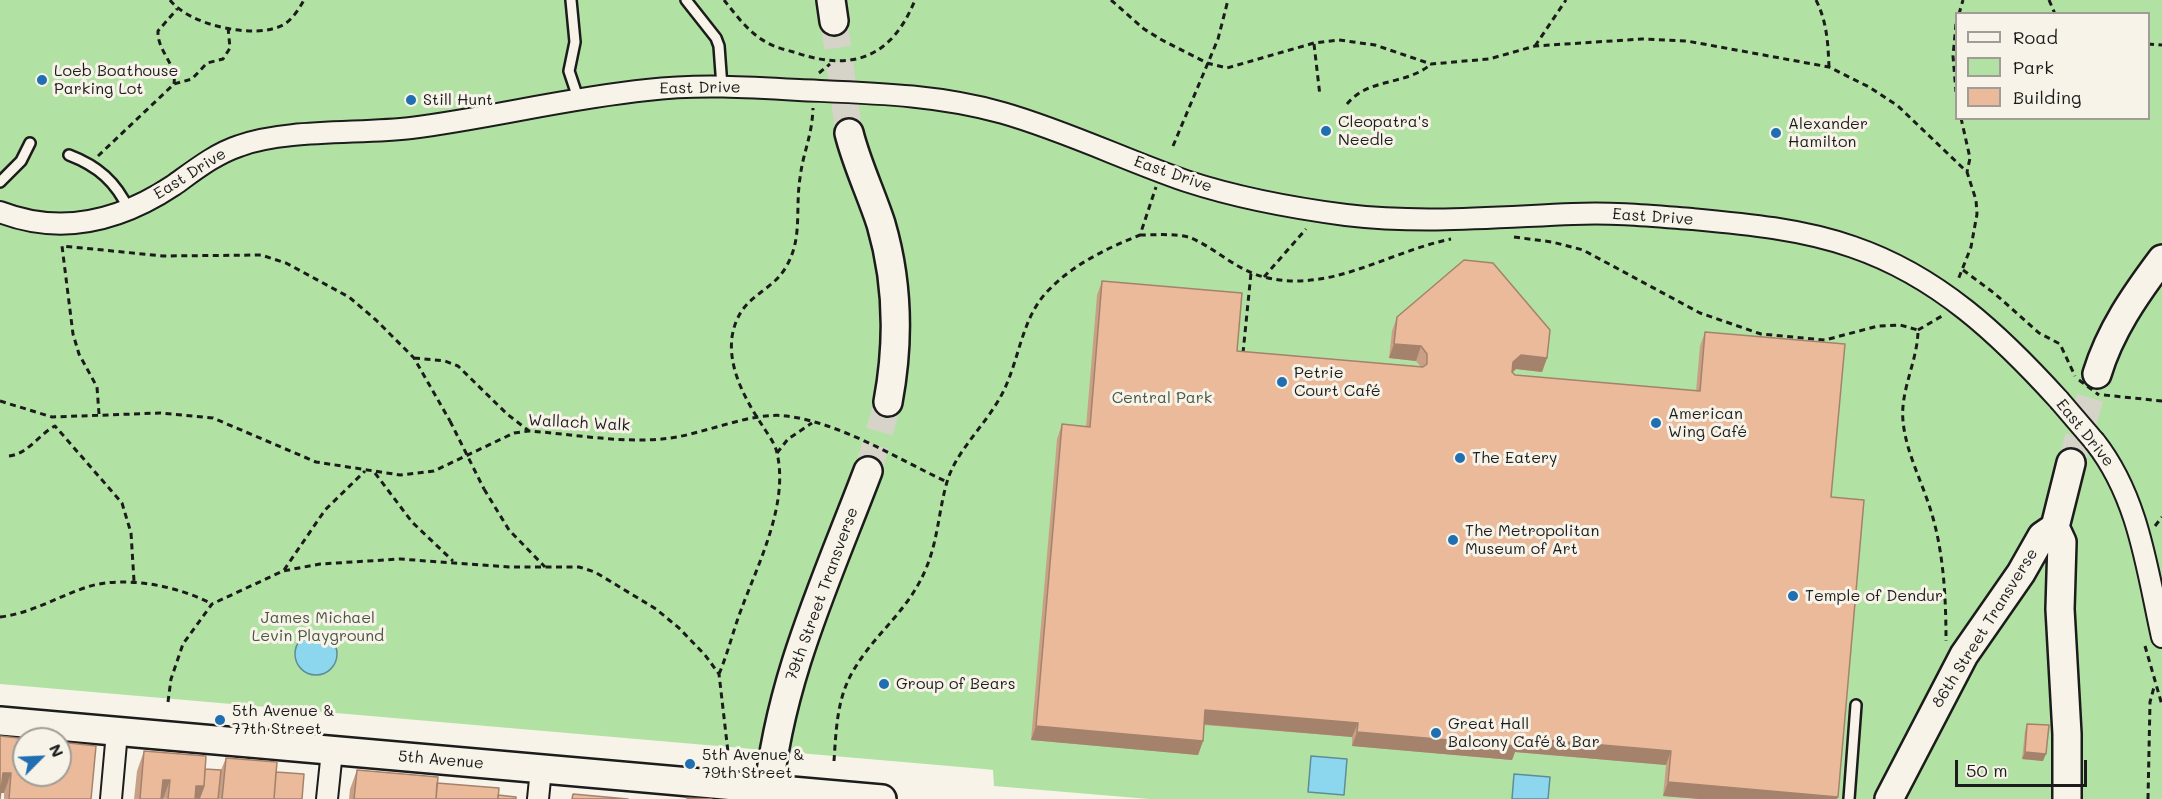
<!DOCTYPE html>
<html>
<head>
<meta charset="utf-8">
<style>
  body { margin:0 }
  #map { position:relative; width:2162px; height:799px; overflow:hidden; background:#f7f3e8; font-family:Mali,sans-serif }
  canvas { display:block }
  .legend { position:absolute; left:1955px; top:12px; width:195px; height:108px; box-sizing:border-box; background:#f7f3e8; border:2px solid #9f9d96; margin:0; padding:8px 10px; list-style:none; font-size:18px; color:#1c1c1c }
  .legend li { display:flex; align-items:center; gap:12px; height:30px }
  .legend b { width:30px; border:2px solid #9f9d96 }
  .north { position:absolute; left:12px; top:727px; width:60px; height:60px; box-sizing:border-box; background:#f7f3e8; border:2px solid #9f9d96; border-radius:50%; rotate:66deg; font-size:16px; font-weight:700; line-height:24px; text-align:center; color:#1c1c1c }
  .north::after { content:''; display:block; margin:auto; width:21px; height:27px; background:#1f6fb2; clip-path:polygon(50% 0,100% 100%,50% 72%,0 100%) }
  .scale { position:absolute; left:1955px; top:760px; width:132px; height:27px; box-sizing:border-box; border:3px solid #1c1c1c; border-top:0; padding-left:8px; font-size:18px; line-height:21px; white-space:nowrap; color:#1c1c1c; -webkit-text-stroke:4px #f7f3e8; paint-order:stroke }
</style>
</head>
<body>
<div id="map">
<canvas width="2162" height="799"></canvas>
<ul class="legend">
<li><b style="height:8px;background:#f7f3e8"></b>Road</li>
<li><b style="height:16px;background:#b1e2a3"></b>Park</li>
<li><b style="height:16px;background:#eaba9b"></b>Building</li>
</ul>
<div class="north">N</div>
<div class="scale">50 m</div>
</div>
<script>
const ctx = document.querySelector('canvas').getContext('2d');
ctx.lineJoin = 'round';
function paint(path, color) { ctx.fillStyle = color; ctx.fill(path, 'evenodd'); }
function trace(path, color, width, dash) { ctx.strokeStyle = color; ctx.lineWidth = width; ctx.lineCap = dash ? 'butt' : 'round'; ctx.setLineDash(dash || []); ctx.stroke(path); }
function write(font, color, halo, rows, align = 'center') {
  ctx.font = font + ' Mali,sans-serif'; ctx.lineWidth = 6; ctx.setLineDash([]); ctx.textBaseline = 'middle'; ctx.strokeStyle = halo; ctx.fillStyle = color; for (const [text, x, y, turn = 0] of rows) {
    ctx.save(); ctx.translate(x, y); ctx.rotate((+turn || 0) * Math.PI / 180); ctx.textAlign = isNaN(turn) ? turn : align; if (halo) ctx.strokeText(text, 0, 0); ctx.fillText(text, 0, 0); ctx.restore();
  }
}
paint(new Path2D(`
  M 0,0 L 2162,0 L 2162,799 L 1149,799 L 994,786 L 993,770 L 984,769 L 0,684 ZM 1956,14 L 2148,14 L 2148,118 L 1956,118 Z`), '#b1e2a3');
const water = new Path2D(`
  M295 654a21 21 0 1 1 42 0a21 21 0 1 1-42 0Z
  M 1311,756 L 1347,759 L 1344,795 L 1308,792 Z
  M 1514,774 L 1550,777 L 1548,799 L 1512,799 Z`);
paint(water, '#8cd7ed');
trace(water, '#5f8c99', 1.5);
trace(new Path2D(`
  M 834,21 L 849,133
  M 2071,463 L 2097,374
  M 868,471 L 888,402`), '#d6d3c9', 27, [27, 14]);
const lane = new Path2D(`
  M 571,0 L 575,42 L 569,71 L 578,98
  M 686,0 L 716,38 L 719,46 L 722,87
  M 69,155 C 98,166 116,182 129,210
  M 0,182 L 21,161 L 30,143
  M 1849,799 L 1856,705`);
const street = new Path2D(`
  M 0,212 C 62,236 120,221 174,185 C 195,170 215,154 239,146 C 285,129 360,134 411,128 C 490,118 567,98 647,90 C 697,84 748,87 799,90 C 867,93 937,94 1003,113 C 1066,131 1125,160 1186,181 C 1238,198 1292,208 1346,215 C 1422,224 1497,217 1573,214 C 1613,212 1653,216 1692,219 C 1746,224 1801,229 1853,247 C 1938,276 2000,335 2059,400
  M 2095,442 C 2139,498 2147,570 2162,637
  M 111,799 L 117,732
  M 327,799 L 332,751
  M 538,799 L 541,769`);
const secondary = new Path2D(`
  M 831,0 L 834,21
  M 849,133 C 857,165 871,193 881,224 C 898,282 899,343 888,402
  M 2097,374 C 2110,331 2135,295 2162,259
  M 0,721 L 882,799
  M 768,799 C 778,682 827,579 868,471
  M 1889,799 L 1964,655 L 2021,573 L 2042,536 L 2055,527
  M 2067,799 L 2067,734 L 2060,609 L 2062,542 L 2055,527 L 2071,463`);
trace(lane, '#1c1c1c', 14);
trace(street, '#1c1c1c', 24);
trace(secondary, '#1c1c1c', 32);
trace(new Path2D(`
  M 170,0 C 189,25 254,40 283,25 C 292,20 299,9 304,0
  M 724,0 C 736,15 749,33 766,42 C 776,48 787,50 797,53 C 853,72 892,57 915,0
  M 1111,0 L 1144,29 L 1162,40 L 1207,63 L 1227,68 L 1314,43 L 1339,40 L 1375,45 L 1431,64 L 1489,59 L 1535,46 L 1642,39 L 1687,41 L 1829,67 L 1869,87 L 1898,106 L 1967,172 L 1976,200 L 1977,214 L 1971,247 L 1958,280
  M 1816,0 C 1827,22 1828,43 1829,67
  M 2049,0 L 2055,14
  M 1959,14 L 1963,0
  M 1956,24 L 1953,56 L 1956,92
  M 1314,44 L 1320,96
  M 2148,44 L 2162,45
  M 1535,46 L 1566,0
  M 819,73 L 830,64
  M 174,84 C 177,64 157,51 158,31 L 177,9
  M 1347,104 C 1369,77 1406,86 1431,64
  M 1961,118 L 1970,158 L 1967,172
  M 1173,146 L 1218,39 L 1228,0
  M 98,156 L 174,84 L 192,79 L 207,63 L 223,59 L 230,48 L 228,27
  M 1140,235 C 1155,235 1177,233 1191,238 C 1217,249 1236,270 1264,277 C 1330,294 1387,252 1451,239
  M 1514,237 L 1552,242 L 1583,250 L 1700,313 L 1761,334 L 1825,340 L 1878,326 L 1900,325 L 1918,330 C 1918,360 1900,390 1903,421 C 1906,454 1924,485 1933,518 C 1944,557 1946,601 1946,641
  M 1963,270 L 1994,293 L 2039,333 L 2060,344 L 2075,376
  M 1264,277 L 1306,229
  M 1918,330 L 1942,316
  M 1243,353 L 1251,273
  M 414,358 L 445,361 L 458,366 L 507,414 L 529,431
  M 2104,395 L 2162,401
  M 0,401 L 52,417 L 160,413 L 213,418 L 316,462 L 400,475 L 434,471 L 514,433 L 529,431 C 572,434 619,443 662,439 C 701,436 750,411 787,416 C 843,424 896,458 947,482
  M 99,414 L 97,387 L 79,354 L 73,334 L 62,246 L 163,256 L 261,255 L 286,263 L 349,297 L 376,320 L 414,358 L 450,421
  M 777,453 L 788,439 L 812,423
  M 9,456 C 28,454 38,435 55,426 L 122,503 L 131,533 L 134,581
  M 375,473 L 412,522 L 453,561
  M 484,489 L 509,530 L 545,567
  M 2155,526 L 2162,517
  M 284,570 L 325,510 L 365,471
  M 0,617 C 32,613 57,597 87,587 C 125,575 178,586 212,604
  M 2145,646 L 2162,705
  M 719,674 C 728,653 733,631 741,610 C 758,564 789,504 777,453 C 775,443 767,433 762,425 C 745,399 728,368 732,337 C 739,294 770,295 786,267 C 803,238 795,210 800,178 C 803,152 812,137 813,108
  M 168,702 L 171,679 L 183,644 L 212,604 L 283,571 L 320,564 L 400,559 L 509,567 L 579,567 L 595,572 L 656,609 L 679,628 L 705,655 L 719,674 L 728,752
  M 834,761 C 836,731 837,699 852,673 C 874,633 909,612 927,566 C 938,539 939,509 947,482 C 956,450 989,422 1004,390 C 1019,359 1022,320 1045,294 C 1070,266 1105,249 1140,235 L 1156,187
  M 2148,799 L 2150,702 L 2154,687`), '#1c1c1c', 3, [6, 4.5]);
trace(lane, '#f7f3e8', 9);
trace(street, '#f7f3e8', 20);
trace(secondary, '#f7f3e8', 27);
const streetBridge = new Path2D(`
  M 2059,400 L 2095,442`);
trace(streetBridge, '#1c1c1c', 24, []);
trace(new Path2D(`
  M 2079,380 L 2099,395
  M 450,421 L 484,489`), '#1c1c1c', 3, [6, 4.5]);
trace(streetBridge, '#f7f3e8', 20);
paint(new Path2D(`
  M 1102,281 L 1237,351 L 1421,367 L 1416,361 L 1389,358 L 1392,331 L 1397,317 L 1547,358 L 1542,372 L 1516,369 L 1513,372 L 1515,375 L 1696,391 L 1700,346 L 1705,332 L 1831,497 L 1837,799 L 1700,799 L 1663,796 L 1666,765 L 1515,752 L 1512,760 L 1352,746 L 1352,737 L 1204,725 L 1203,741 L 1198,755 L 1031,740 L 1057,439 L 1062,424 L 1086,427 L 1097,295 Z
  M 2027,724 L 2043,761 L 2022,759 L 2025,731 Z
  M 0,736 L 91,799 L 4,799 L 4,793 L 1,793 Z
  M 144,751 L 205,769 L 221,770 L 226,758 L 276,772 L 302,799 L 134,799 L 137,771 Z
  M 357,770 L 437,783 L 516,799 L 349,799 L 350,789 Z`), '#c9a085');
paint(new Path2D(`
  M 1394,344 L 1421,346 L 1416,361 L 1389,358 Z
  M 1521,355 L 1547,358 L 1542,372 L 1516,369 L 1508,376 L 1513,362 Z
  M 1205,710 L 1358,723 L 1352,737 L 1200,724 Z
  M 1036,726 L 1203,741 L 1198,755 L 1031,740 Z
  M 1357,732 L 1518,737 L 1671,751 L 1666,765 L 1515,752 L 1512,760 L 1352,746 Z
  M 2025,752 L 2046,754 L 2043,761 L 2022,759 Z
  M 3,773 L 11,773 L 4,793 L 0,793 Z
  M 163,780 L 170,780 L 163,799 L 156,799 Z
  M 1668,782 L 1838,797 L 1837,799 L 1700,799 L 1663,796 Z
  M 196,786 L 204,786 L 205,799 L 191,799 Z`), '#a4826c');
const building = new Path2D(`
  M 1464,260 L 1493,263 L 1550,330 L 1547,358 L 1521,355 L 1513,362 L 1512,372 L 1515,375 L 1700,391 L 1705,332 L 1845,344 L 1831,497 L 1864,500 L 1838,797 L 1668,782 L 1671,751 L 1568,742 L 1518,737 L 1517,746 L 1357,732 L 1358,723 L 1205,710 L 1203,741 L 1036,726 L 1062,424 L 1090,427 L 1102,281 L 1242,293 L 1237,351 L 1423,367 L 1427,364 L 1427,354 L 1421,346 L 1394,344 L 1397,317 Z
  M 2027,724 L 2049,725 L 2046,754 L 2025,752 Z
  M 0,736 L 27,739 L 24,739 L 24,775 L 60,775 L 60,742 L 96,746 L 91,799 L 9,799 L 11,773 L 3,773 L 0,799 Z
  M 144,751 L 206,756 L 204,786 L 196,786 L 195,799 L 168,799 L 170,780 L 163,780 L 161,799 L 140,799 Z
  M 226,758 L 277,762 L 274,799 L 222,799 Z
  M 205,769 L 221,770 L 218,799 L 199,799 L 204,786 Z
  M 357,770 L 438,777 L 436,799 L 354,799 Z
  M 276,772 L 304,774 L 302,799 L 274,799 Z
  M 437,783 L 499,788 L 498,799 L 436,799 Z
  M 573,794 L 628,799 L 572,799 Z
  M 498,795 L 516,797 L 516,799 L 498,799 Z
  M 687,798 L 712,799 L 687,799 Z`);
paint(building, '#eaba9b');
trace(building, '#a4826c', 1.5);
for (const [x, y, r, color] of [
  [42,80,6,"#1f6fb2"],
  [411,100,6,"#1f6fb2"],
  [1326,131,6,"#1f6fb2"],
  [1776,133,6,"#1f6fb2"],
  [1282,382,6,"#1f6fb2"],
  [1656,423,6,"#1f6fb2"],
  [1460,458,6,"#1f6fb2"],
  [1453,540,6,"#1f6fb2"],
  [1793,596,6,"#1f6fb2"],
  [884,684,6,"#1f6fb2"],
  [220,720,6,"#1f6fb2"],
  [1436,733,6,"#1f6fb2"],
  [690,764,6,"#1f6fb2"]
]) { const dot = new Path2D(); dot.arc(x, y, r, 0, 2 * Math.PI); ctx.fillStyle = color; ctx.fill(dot); trace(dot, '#f7f3e8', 2); }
write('16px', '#1c1c1c', '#f7f3e8', [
  ["Loeb Boathouse",54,71],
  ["Parking Lot",54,89],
  ["Still Hunt",423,100],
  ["Cleopatra's",1338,122],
  ["Needle",1338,140],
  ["Alexander",1788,124],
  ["Hamilton",1788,142],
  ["Petrie",1294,373],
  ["Court Café",1294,391],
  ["American",1668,414],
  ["Wing Café",1668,432],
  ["The Eatery",1472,458],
  ["The Metropolitan",1465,531],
  ["Museum of Art",1465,549],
  ["Temple of Dendur",1805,596],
  ["Group of Bears",896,684],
  ["5th Avenue &",232,711],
  ["77th Street",232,729],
  ["Great Hall",1448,724],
  ["Balcony Café & Bar",1448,742],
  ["5th Avenue &",702,755],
  ["79th Street",702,773]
], 'left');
write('16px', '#1c1c1c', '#f7f3e8', [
  ["East Drive",700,88,-1],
  ["East Drive",190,174,-32],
  ["East Drive",1173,174,19],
  ["East Drive",1653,217,4],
  ["Wallach Walk",579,423,3],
  ["East Drive",2085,433,51],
  ["79th Street Transverse",822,594,-70],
  ["86th Street Transverse",1985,628,-58],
  ["5th Avenue",441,760,5]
]);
write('16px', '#495744', '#f7f3e8', [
  ["Central Park",1162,398],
  ["James Michael",318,618],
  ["Levin Playground",318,636]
]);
</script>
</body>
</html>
